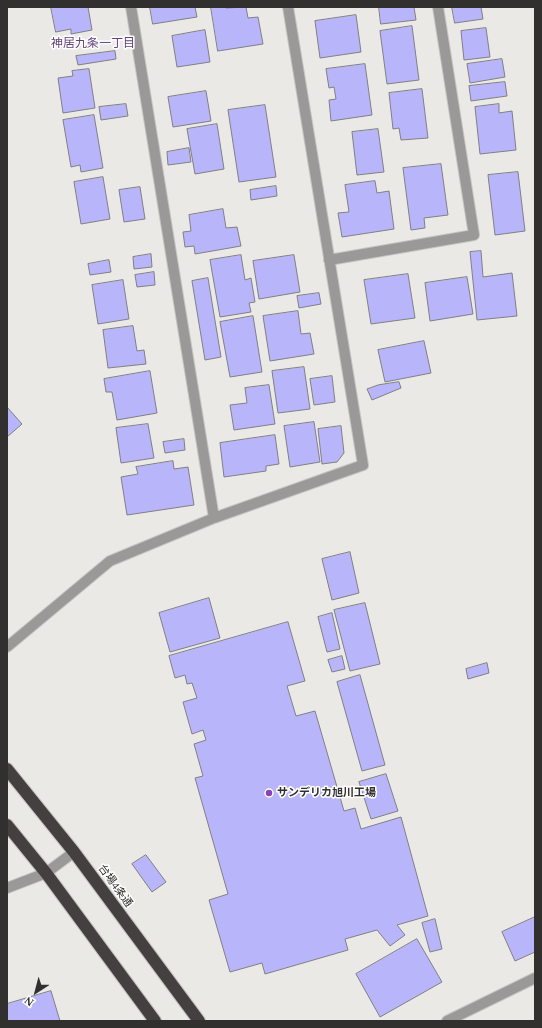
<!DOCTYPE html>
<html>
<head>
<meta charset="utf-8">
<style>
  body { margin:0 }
  #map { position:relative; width:542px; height:1028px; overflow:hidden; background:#ebe9e5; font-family:"Times New Roman",serif }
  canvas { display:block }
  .frame { position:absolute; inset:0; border:8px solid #31302e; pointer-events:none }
  .north { position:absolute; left:16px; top:972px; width:40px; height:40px; -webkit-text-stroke:3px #fff; paint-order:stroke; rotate:216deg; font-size:11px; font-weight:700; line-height:16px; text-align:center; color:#31302e }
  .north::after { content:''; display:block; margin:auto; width:14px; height:18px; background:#31302e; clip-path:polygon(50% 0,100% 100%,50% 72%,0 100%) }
</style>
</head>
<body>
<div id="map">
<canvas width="542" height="1028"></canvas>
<div class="frame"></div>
<div class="north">N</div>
</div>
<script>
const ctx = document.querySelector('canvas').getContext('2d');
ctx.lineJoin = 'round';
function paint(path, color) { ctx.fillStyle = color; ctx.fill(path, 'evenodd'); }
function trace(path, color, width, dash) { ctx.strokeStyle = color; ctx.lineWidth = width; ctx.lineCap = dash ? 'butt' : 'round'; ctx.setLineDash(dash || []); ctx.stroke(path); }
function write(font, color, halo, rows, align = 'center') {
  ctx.font = font + ' "Times New Roman","Noto Sans JP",serif'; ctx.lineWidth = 3; ctx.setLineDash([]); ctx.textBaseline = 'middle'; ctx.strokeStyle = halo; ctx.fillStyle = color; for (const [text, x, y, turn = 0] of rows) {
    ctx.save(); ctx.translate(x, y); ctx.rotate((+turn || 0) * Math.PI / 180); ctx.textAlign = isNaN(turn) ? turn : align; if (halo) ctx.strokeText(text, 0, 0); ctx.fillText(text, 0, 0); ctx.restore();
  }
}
const building = new Path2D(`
  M 51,7 L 88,7 L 92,30 L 71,34 L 71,29 L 56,32 Z
  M 150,7 L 195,7 L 197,17 L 153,24 Z
  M 211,7 L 226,7 L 226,8 L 246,7 L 248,18 L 258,17 L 263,44 L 218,51 Z
  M 379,7 L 414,7 L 416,20 L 381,24 Z
  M 452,7 L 481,7 L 483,19 L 455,23 Z
  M 356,15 L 361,52 L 320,58 L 315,21 Z
  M 412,26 L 419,80 L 387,84 L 380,31 Z
  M 486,28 L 490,57 L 464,60 L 461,31 Z
  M 205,30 L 210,62 L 177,67 L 172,36 Z
  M 115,51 L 116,59 L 78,65 L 76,56 Z
  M 502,59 L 505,77 L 470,83 L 467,64 Z
  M 365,64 L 372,115 L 331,121 L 329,100 L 336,99 L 334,87 L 329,88 L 326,69 Z
  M 89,69 L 95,108 L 63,113 L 58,78 L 73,76 L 72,71 Z
  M 505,82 L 507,96 L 471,101 L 469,86 Z
  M 422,89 L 428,138 L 401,140 L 399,128 L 393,129 L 389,93 Z
  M 206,91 L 211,121 L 173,127 L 168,97 Z
  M 126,104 L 128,116 L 101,120 L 99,107 Z
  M 499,104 L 499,113 L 512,111 L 516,150 L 480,154 L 475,107 Z
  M 265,105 L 276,177 L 239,182 L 228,110 Z
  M 94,115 L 103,168 L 81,172 L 80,165 L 71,167 L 63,120 Z
  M 217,124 L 224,169 L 195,174 L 187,129 Z
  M 378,129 L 384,172 L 357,175 L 352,132 Z
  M 189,148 L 191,162 L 168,165 L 167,152 Z
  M 441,164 L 448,215 L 424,218 L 425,228 L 411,230 L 403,168 Z
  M 518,172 L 525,231 L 495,235 L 488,175 Z
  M 103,177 L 110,219 L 81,224 L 74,182 Z
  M 375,181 L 377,193 L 389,191 L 394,229 L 342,237 L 338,213 L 349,212 L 345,185 Z
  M 276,186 L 277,196 L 251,200 L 250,190 Z
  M 140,187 L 145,219 L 124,222 L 119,190 Z
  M 223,209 L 226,228 L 237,227 L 241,246 L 195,254 L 194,246 L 185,247 L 183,232 L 191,231 L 189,215 Z
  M 481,251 L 483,277 L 512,273 L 517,316 L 477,320 L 470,252 Z
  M 151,254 L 152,267 L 134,269 L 133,257 Z
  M 241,255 L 245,280 L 251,278 L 255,302 L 249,303 L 251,312 L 220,317 L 210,260 Z
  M 294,255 L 300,292 L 259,299 L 253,261 Z
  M 109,260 L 111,272 L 90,275 L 88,264 Z
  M 154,272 L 155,285 L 137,287 L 135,275 Z
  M 408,274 L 415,318 L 371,324 L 364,280 Z
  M 467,277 L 473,314 L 430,321 L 425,283 Z
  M 208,278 L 221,357 L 205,360 L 192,281 Z
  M 123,280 L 129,319 L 98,324 L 92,285 Z
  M 319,293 L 321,304 L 299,308 L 297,296 Z
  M 298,311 L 301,334 L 310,333 L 314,354 L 270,361 L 263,316 Z
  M 253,316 L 262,372 L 230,377 L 220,322 Z
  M 133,326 L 137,351 L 144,350 L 146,364 L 108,368 L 103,330 Z
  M 424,341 L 431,373 L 385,382 L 378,350 Z
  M 304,367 L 310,409 L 278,413 L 272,371 Z
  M 150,371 L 157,413 L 117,420 L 112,392 L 106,392 L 104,379 Z
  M 332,376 L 335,402 L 314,405 L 310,379 Z
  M 399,382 L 401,388 L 372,400 L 367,389 L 378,385 Z
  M 269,385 L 275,424 L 234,430 L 230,405 L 247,403 L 245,388 Z
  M 7,407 L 22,424 L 7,437 Z
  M 314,422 L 320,462 L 290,467 L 284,426 Z
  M 148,424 L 154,458 L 121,463 L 116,428 Z
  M 341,426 L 344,453 L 337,462 L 322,464 L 318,429 Z
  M 275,435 L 279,464 L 266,466 L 266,471 L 224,477 L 220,443 Z
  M 184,439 L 185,450 L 165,453 L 163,442 Z
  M 173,461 L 174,469 L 188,467 L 194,505 L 127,515 L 121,477 L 138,474 L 136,467 Z
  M 350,552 L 359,593 L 332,600 L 322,559 Z
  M 209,598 L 220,638 L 170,652 L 159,613 Z
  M 365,603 L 380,664 L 350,671 L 334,610 Z
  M 332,613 L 340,649 L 327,652 L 318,617 Z
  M 288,622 L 305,681 L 287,686 L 296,716 L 315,711 L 344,811 L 355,808 L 361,829 L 401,817 L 428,916 L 397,925 L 405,935 L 390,946 L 377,930 L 345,939 L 348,950 L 265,974 L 262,963 L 230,972 L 209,900 L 228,894 L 195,778 L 203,776 L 194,744 L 206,740 L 203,730 L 192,734 L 183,702 L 197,698 L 192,683 L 187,684 L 185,675 L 175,678 L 169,656 Z
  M 342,656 L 345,669 L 332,672 L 328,660 Z
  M 487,663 L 489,673 L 468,679 L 466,669 Z
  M 360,675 L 385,765 L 362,771 L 337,682 Z
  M 386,774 L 398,811 L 371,819 L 359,782 Z
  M 146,855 L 166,882 L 152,892 L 132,864 Z
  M 535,917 L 535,952 L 515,961 L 502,932 Z
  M 435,919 L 442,949 L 430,952 L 422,923 Z
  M 417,939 L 442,982 L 380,1017 L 356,974 Z
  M 51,991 L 60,1021 L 7,1021 L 7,1004 Z`);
paint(building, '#b9b5fb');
trace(building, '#7f7f83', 1);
const street = new Path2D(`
  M 131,7 L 214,518
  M 329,260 L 474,235 L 438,7
  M 7,647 L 110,561 L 214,518 L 363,465 L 288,7
  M 7,888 L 46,873 L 74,852
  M 447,1021 L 535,978`);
const highway = new Path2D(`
  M 7,769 L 74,852 L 199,1021
  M 7,825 L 46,873 L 155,1021`);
trace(street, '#c6c4c0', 12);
trace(highway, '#c6c4c0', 14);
trace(street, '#9b9998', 10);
trace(highway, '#444040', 12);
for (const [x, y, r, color] of [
  [269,793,4,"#8943b6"]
]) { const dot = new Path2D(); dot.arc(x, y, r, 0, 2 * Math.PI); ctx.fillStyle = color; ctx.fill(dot); trace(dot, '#fff', 1.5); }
write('bold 11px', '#31302e', '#fff', [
  ["サンデリカ旭川工場",277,793]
], 'left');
write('11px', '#31302e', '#fff', [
  ["台場4条通",115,886,54]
]);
write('12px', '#63417b', '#fff', [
  ["神居九条一丁目",93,44]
]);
</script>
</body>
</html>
